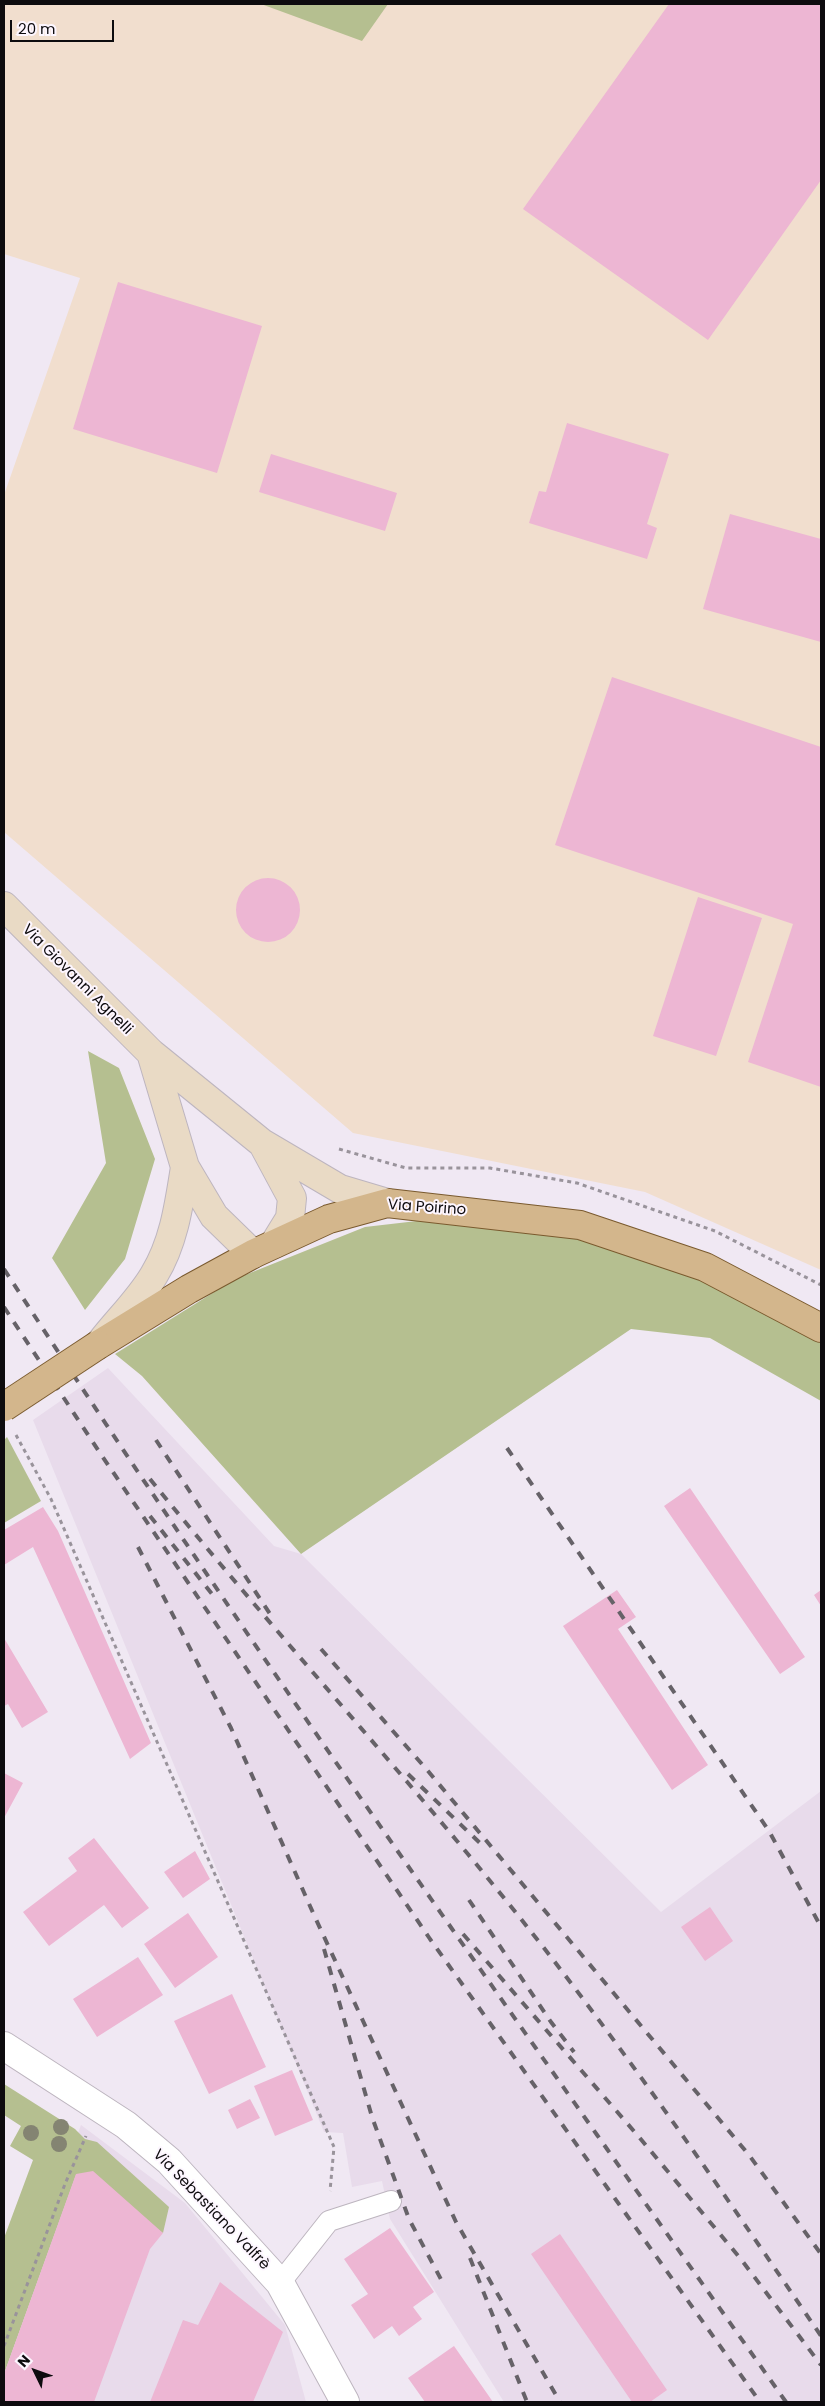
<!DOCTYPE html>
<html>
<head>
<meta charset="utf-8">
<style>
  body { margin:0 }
  #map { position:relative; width:825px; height:2406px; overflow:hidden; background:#f0e8f3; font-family:Poppins,sans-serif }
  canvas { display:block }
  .frame { position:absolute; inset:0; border:5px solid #0d0b0e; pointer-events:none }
  .north { position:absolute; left:10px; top:2346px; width:50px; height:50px; -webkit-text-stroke:4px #fdf6ff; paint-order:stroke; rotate:312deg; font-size:14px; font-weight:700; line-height:20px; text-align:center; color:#0d0b0e }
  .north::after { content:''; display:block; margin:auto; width:18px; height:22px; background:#0d0b0e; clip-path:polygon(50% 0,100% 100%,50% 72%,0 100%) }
  .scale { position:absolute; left:10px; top:20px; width:104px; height:22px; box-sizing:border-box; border:2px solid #0d0b0e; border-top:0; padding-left:6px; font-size:15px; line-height:18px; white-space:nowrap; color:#0d0b0e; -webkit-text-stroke:4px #fdf6ff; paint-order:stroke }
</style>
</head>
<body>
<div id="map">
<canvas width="825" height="2406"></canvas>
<div class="frame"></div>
<div class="north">N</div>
<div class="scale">20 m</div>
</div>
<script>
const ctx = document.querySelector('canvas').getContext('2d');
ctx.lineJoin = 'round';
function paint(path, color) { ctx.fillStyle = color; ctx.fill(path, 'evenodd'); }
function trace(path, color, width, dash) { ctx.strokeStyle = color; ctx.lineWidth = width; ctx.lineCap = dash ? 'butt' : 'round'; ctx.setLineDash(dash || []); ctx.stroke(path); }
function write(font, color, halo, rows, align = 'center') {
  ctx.font = font + ' Poppins,sans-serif'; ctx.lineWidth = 4; ctx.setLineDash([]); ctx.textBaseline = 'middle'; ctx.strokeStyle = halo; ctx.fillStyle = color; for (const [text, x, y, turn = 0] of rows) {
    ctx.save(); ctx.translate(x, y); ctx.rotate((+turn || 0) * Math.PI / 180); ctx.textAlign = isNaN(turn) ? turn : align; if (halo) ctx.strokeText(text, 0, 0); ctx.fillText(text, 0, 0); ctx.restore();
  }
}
paint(new Path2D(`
  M 108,1368 L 274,1546 L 301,1554 L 661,1912 L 821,1791 L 821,2402 L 504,2402 L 390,2219 L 382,2181 L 352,2187 L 343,2133 L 324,2132 L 33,1420 Z
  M 81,2125 L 185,2203 L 285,2325 L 306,2402 L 4,2402 L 4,2324 Z`), '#e8dbeb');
paint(new Path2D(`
  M 4,4 L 821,4 L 821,1270 L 645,1192 L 353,1133 L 4,832 L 4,495 L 80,278 L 4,254 Z`), '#f1dece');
paint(new Path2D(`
  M 261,4 L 388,4 L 362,41 Z
  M 88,1051 L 119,1068 L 155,1159 L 125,1259 L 85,1310 L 52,1258 L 106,1163 Z
  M 460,1216 L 574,1229 L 708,1279 L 821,1343 L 821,1401 L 710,1338 L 631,1329 L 301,1554 L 142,1376 L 115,1354 L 235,1279 L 365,1227 Z
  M 7,1437 L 41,1501 L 4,1523 L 4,1440 Z
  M 4,2084 L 75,2129 L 85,2139 L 97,2142 L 169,2207 L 163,2233 L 76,2175 L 4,2374 L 4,2238 L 33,2160 L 10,2146 L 21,2126 L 4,2115 Z`), '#b5bf90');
paint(new Path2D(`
  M 669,4 L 821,4 L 821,180 L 708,340 L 523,209 Z
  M 118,282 L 262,326 L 217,473 L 73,429 Z
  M 567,423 L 669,454 L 647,524 L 657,528 L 647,559 L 529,523 L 539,491 L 546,492 Z
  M 271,454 L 397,493 L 385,531 L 259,492 Z
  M 730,514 L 821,539 L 821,642 L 703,609 Z
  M 612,677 L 821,747 L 821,1087 L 748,1062 L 793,924 L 555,845 Z
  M236 910a32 32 0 1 1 64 0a32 32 0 1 1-64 0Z
  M 698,897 L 762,918 L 716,1056 L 653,1036 Z
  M 690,1488 L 805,1657 L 780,1674 L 664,1506 Z
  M 43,1507 L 58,1531 L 151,1743 L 130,1759 L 33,1547 L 4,1565 L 4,1530 Z
  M 617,1590 L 636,1617 L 618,1629 L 708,1765 L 672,1790 L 563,1626 Z
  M 821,1590 L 821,1606 L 814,1595 Z
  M 4,1638 L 48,1712 L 22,1728 L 8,1704 L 4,1706 Z
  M 4,1773 L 23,1783 L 4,1818 Z
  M 94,1838 L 149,1908 L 122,1928 L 104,1905 L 49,1946 L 23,1912 L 77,1871 L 68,1858 Z
  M 195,1851 L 210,1879 L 183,1898 L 164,1872 Z
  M 710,1907 L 733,1941 L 705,1961 L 681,1927 Z
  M 188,1913 L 218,1957 L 175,1988 L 144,1944 Z
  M 138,1957 L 163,1995 L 97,2037 L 73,1999 Z
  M 232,1994 L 266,2067 L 209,2094 L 174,2021 Z
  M 292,2070 L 313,2120 L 275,2136 L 254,2086 Z
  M 250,2099 L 260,2118 L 237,2129 L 228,2110 Z
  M 93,2171 L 163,2233 L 150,2249 L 94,2402 L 4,2402 L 4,2374 L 76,2174 Z
  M 390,2228 L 434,2292 L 413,2307 L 422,2319 L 399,2336 L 392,2326 L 374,2339 L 351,2305 L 368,2294 L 344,2259 Z
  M 560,2234 L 667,2390 L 650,2402 L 632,2402 L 531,2254 Z
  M 220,2282 L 283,2332 L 253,2402 L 150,2402 L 183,2320 L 198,2325 Z
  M 454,2346 L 493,2402 L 425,2402 L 408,2378 Z`), '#edb6d3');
const lane = new Path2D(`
  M 280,2283 L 329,2221 L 391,2201`);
const street = new Path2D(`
  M 4,2046 L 126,2125 L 169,2161 L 280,2283 L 345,2402`);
const secondary = new Path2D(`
  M 4,906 L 151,1053 L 262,1143 L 340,1189 L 387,1203
  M 151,1053 L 185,1167 L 214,1216 L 253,1254
  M 264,1146 L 292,1198 L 290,1218 L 274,1244
  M 101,1342 C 118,1320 140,1299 154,1275 C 174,1242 179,1205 185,1167`);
const primary = new Path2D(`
  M 98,1345 L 189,1289 L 253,1254 L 329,1219 L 387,1203 L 580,1225 L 705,1267 L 821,1328`);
trace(lane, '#bdb5bf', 22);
trace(street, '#bdb5bf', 30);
trace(secondary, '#bdb5bf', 30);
trace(primary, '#7a5a2e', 30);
trace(new Path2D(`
  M 339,1149 L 406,1168 L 490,1168 L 577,1183 L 715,1231 L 821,1285
  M 16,1435 L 51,1499 L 334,2147 L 330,2191
  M 4,2346 L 65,2184 L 86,2136`), '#99939b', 3, [4, 4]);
trace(lane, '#fff', 20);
trace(street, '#fff', 28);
trace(secondary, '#e9dac5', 28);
trace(primary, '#d3b68c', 28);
trace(new Path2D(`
  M 4,1269 C 254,1654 521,2027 786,2402
  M 4,1307 L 100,1453 L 430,1939 L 760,2402
  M 156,1440 L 274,1620
  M 507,1448 L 769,1831 L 821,1927
  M 150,1479 C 281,1641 423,1793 551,1957 C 646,2080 734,2208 821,2336
  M 150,1516 L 212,1594
  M 138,1547 L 231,1728 L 314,1915 L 456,2222 L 560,2402
  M 321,1649 L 428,1771 L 749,2155 L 821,2254
  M 408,1774 L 482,1845
  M 469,1900 L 551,2022 L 574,2052
  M 463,1934 L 639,2137 L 740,2258 L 821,2365
  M 324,1949 L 372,2117 L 409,2219 L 444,2285
  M 470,2258 L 527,2402`), '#666268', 4, [9, 9]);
const primaryBridge = new Path2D(`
  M 4,1407 L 98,1345`);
trace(primaryBridge, '#7a5a2e', 30, []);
trace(primaryBridge, '#d3b68c', 28);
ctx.fillStyle = '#848472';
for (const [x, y] of [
  [61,2127],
  [31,2133],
  [59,2144]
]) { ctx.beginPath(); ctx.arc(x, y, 8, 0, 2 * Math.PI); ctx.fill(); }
write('15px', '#0d0b0e', '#fdf6ff', [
  ["Via Giovanni Agnelli",77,980,45],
  ["Via Poirino",427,1208,4],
  ["Via Sebastiano Valfrè",211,2210,46]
]);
</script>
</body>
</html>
